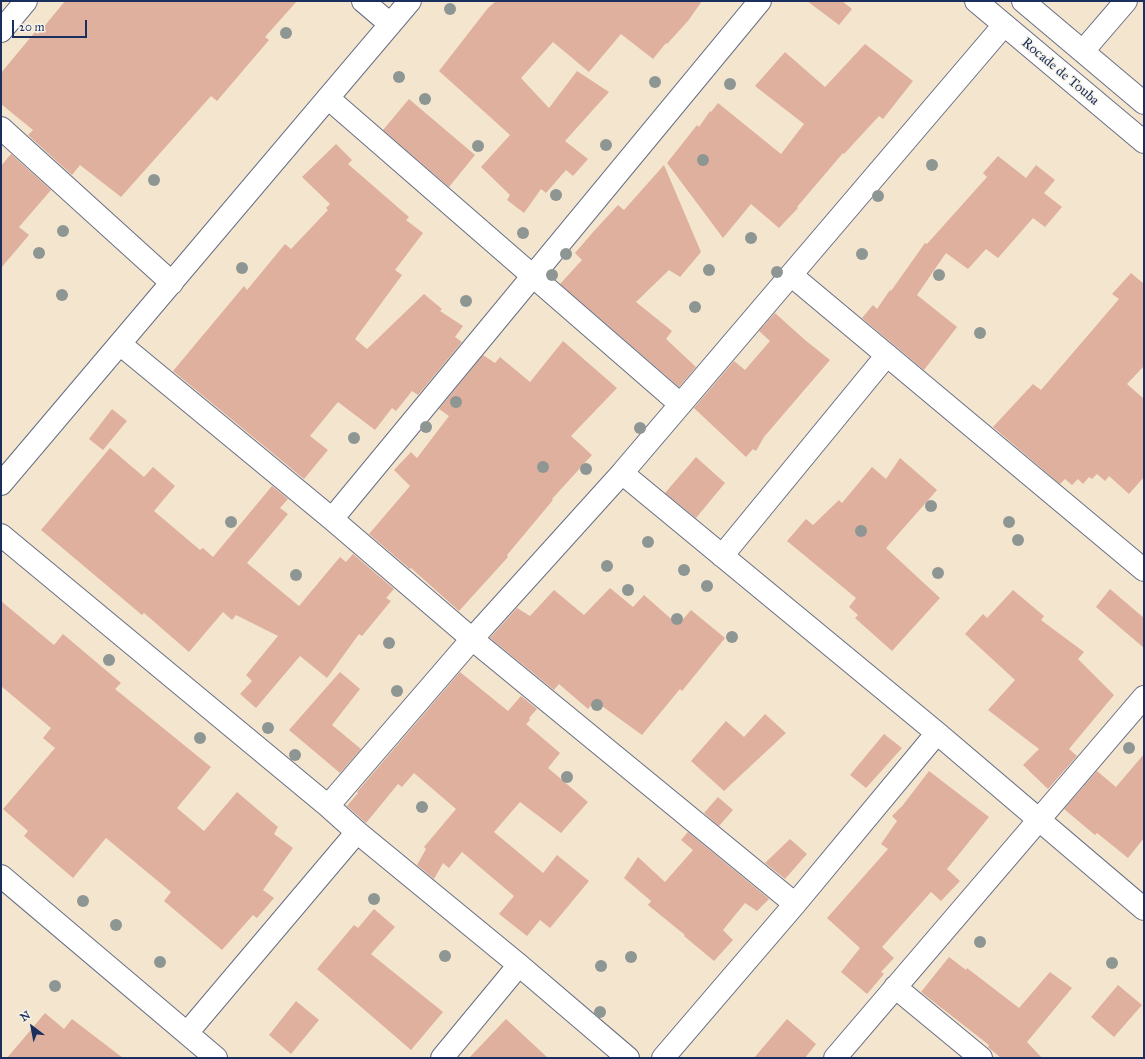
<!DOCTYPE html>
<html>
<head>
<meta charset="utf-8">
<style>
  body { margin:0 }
  #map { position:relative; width:1145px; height:1059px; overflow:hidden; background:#f4e5ce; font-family:"IM FELL Great Primer",serif }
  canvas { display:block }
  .frame { position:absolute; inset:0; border:2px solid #1b2f5e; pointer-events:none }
  .north { position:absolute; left:12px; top:1007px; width:40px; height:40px; -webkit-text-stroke:3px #f7f3e8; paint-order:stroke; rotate:328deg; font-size:11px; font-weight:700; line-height:16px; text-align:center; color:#1b2f5e }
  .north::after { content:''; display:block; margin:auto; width:14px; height:18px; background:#1b2f5e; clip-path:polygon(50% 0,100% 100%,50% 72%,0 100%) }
  .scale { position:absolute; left:12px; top:20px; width:75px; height:18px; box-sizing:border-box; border:2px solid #1b2f5e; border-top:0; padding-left:5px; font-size:12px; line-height:14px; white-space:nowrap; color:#1b2f5e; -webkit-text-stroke:3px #f7f3e8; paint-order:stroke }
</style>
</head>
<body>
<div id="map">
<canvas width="1145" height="1059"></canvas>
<div class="frame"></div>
<div class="north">N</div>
<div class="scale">20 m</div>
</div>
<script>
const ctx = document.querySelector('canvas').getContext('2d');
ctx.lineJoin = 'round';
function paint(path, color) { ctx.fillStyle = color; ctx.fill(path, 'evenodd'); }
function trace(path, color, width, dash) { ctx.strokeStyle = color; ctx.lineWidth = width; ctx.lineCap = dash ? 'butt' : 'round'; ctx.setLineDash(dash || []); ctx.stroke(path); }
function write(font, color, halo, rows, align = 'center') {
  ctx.font = font + ' "IM FELL Great Primer",serif'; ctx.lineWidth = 3; ctx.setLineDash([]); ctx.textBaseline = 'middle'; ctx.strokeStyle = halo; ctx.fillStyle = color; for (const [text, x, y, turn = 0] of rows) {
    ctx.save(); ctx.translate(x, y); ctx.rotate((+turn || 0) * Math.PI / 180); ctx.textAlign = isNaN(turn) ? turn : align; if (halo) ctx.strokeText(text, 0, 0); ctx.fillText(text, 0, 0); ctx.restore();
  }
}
paint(new Path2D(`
  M 65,1 L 297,1 L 265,37 L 269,40 L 217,101 L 211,96 L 121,197 L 80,165 L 72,175 L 28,135 L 33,130 L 1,104 L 1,73 L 35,32 L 38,34 Z
  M 496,1 L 702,1 L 688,21 L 667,44 L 666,43 L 653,59 L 621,34 L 589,72 L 553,42 L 521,78 L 549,108 L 577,71 L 609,92 L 565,141 L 588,159 L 573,176 L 566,170 L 546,193 L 541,189 L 524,213 L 507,200 L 510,195 L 481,167 L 510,135 L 439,71 L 488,8 Z
  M 807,1 L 842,1 L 852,9 L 839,25 Z
  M 865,44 L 913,81 L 883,119 L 879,116 L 844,154 L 843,153 L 797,207 L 798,208 L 779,228 L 751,204 L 723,238 L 667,163 L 697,125 L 699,127 L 710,111 L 711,112 L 718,103 L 781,154 L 804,124 L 755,86 L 785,52 L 825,87 Z
  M 409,99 L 475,155 L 449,187 L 383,130 Z
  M 336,144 L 352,160 L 348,164 L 409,217 L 406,220 L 423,233 L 395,270 L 402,275 L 355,339 L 367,349 L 424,294 L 442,309 L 440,311 L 463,326 L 455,337 L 462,342 L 418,395 L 412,391 L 396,411 L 392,408 L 375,430 L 338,402 L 310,436 L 328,450 L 304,479 L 173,371 L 244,286 L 247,290 L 285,244 L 291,249 L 328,210 L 326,208 L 330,204 L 302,177 Z
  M 11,154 L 51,190 L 19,227 L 29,235 L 1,268 L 1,166 Z
  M 998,156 L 1026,178 L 1036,165 L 1055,180 L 1044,193 L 1062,207 L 1045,227 L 1033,218 L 998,258 L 986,249 L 968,269 L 946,253 L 917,295 L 957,327 L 924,370 L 862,318 L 873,305 L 877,309 L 890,290 L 891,291 L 925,243 L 927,244 L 987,177 L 983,173 Z
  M 664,165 L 701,252 L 680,277 L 669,270 L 636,302 L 672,331 L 666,339 L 696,367 L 679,387 L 560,284 L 582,260 L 575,253 L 594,231 L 618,205 L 624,210 Z
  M 1131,273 L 1144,284 L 1144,366 L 1127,384 L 1144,399 L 1144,477 L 1129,494 L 1109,476 L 1105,481 L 1097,474 L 1092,479 L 1089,477 L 1083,484 L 1078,479 L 1072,485 L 1065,479 L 1060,484 L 993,427 L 1033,384 L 1041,390 L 1119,299 L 1112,294 Z
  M 775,313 L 805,340 L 830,360 L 764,437 L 756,451 L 753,449 L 746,457 L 694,408 L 734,361 L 745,370 L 770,341 L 759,331 Z
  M 563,341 L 617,388 L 571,436 L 592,455 L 552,499 L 553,500 L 507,555 L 508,557 L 459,611 L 411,568 L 410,569 L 369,534 L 410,486 L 394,470 L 411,452 L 417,458 L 449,416 L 439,409 L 483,355 L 495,363 L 500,357 L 530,382 Z
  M 112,409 L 127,421 L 103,450 L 89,439 Z
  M 110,448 L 144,477 L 153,467 L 175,486 L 154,511 L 200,550 L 203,548 L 213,557 L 272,486 L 288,499 L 280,508 L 288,514 L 247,563 L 299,606 L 340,557 L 346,562 L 353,554 L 394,589 L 386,598 L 391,601 L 362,636 L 359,634 L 327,678 L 300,656 L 256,708 L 240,694 L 252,681 L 246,675 L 278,636 L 236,615 L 232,620 L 223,612 L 189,652 L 144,613 L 142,615 L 41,530 Z
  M 696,457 L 725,483 L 696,518 L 665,493 Z
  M 900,458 L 937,490 L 886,548 L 940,598 L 892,651 L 855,618 L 858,615 L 849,607 L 856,598 L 787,541 L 806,519 L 813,525 L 839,500 L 842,503 L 872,467 L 886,479 Z
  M 610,588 L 633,607 L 644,595 L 678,625 L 691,610 L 725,638 L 682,691 L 680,689 L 642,735 L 595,701 L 588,709 L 559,684 L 554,690 L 490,638 L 517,608 L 530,616 L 554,590 L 584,615 Z
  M 1110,589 L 1144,618 L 1144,648 L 1096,607 Z
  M 1013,590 L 1044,616 L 1041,620 L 1084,652 L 1078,659 L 1114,695 L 1069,749 L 1077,756 L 1048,789 L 1023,765 L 1039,749 L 988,710 L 1015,680 L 965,634 L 983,614 L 987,618 Z
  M 1,601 L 54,645 L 63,634 L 121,683 L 115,689 L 211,767 L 177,808 L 204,831 L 237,792 L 278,827 L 274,834 L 293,848 L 263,890 L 274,898 L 257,918 L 253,915 L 222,950 L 164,901 L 171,892 L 106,838 L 73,878 L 24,836 L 28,831 L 3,809 L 55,748 L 43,738 L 51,728 L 1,686 Z
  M 340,672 L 360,689 L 332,725 L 361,749 L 340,773 L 289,730 Z
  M 460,672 L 508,711 L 521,696 L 537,709 L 529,718 L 530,720 L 526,724 L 560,753 L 548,768 L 588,802 L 561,833 L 520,802 L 494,832 L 543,873 L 557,855 L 589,881 L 550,928 L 540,920 L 527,936 L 499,914 L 514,896 L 462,852 L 449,868 L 443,863 L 434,879 L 417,865 L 426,849 L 424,847 L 456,809 L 414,773 L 402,787 L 398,784 L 366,823 L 347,806 L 358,793 L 357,792 Z
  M 765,714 L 786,733 L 724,791 L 691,761 L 726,721 L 744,737 Z
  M 884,734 L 902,748 L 866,788 L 850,775 Z
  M 1144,754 L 1144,838 L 1128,858 L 1097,833 L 1095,835 L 1064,809 L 1097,771 L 1116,787 Z
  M 929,771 L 989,817 L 947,869 L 960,881 L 941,901 L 931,892 L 882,947 L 894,958 L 881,972 L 884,974 L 867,994 L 841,972 L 860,948 L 827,918 L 888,849 L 881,844 L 897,821 L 892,816 L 903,805 Z
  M 718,797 L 733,810 L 719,826 L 704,813 Z
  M 688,832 L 769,899 L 757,911 L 745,903 L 723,930 L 733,940 L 714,961 L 684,936 L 685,935 L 648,905 L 651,901 L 624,878 L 638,857 L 665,882 L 693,850 L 681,840 Z
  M 790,839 L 807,854 L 785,879 L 765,863 Z
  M 374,909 L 395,927 L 371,954 L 443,1012 L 411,1050 L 317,969 L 354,925 L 358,928 Z
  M 949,957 L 966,970 L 967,968 L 1019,1008 L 1050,972 L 1072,988 L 1027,1042 L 1042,1058 L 1001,1058 L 988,1047 L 989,1045 L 921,992 Z
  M 1118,985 L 1142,1005 L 1114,1037 L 1091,1017 Z
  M 296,1001 L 319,1020 L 291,1054 L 269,1035 Z
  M 45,1013 L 64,1029 L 72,1019 L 123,1058 L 7,1058 Z
  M 506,1019 L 548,1058 L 469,1058 Z
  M 787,1019 L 816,1044 L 805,1058 L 754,1058 Z`), '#e0b09e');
const street = new Path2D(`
  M 363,1 L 390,24
  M 1,31 L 26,1
  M 1083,51 L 1126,1
  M 328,98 L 680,404
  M 1,128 L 172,283
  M 791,275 L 1144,570
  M 120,344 L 332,519 L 472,639 L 795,904
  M 622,473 L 937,733 L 1144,909
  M 332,519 L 760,1
  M 1,535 L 328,806 L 357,832 L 519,965 L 628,1058
  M 722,556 L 887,355
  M 328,806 L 472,639 L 622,473 L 1004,25
  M 1,876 L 216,1058
  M 895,987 L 981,1058
  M 187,1033 L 357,832
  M 442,1058 L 519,965
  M 663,1058 L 795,904 L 937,733
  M 835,1058 L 1144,697`);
const secondary = new Path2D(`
  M 1,484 L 410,1`);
const primary = new Path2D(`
  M 976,1 L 1144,142
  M 1023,1 L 1144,103`);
trace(street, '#676f85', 24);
trace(secondary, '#676f85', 24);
trace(primary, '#676f85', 24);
trace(street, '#fff', 22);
trace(secondary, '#fff', 22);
trace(primary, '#fff', 22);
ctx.fillStyle = '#8e9694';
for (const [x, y] of [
  [450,9],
  [286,33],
  [399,77],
  [655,82],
  [730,84],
  [425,99],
  [606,145],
  [478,146],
  [703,160],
  [932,165],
  [154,180],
  [556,195],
  [878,196],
  [63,231],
  [523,233],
  [751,238],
  [39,253],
  [566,254],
  [862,254],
  [242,268],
  [709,270],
  [777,272],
  [552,275],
  [939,275],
  [62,295],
  [466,301],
  [695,307],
  [980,333],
  [456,402],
  [426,427],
  [640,428],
  [354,438],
  [543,467],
  [586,469],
  [931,506],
  [231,522],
  [1009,522],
  [861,531],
  [1018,540],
  [648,542],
  [607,566],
  [684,570],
  [938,573],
  [296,575],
  [707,586],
  [628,590],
  [677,619],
  [732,637],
  [389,643],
  [109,660],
  [397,691],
  [597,705],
  [268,728],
  [200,738],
  [1129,748],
  [295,755],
  [567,777],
  [422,807],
  [374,899],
  [83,901],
  [116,925],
  [980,942],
  [445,956],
  [631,957],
  [160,962],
  [1112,963],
  [601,966],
  [55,986],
  [600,1012]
]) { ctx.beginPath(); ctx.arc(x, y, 6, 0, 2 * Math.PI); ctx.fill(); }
write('14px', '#1b2f5e', '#f7f3e8', [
  ["Rocade de Touba",1060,72,40]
]);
</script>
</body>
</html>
